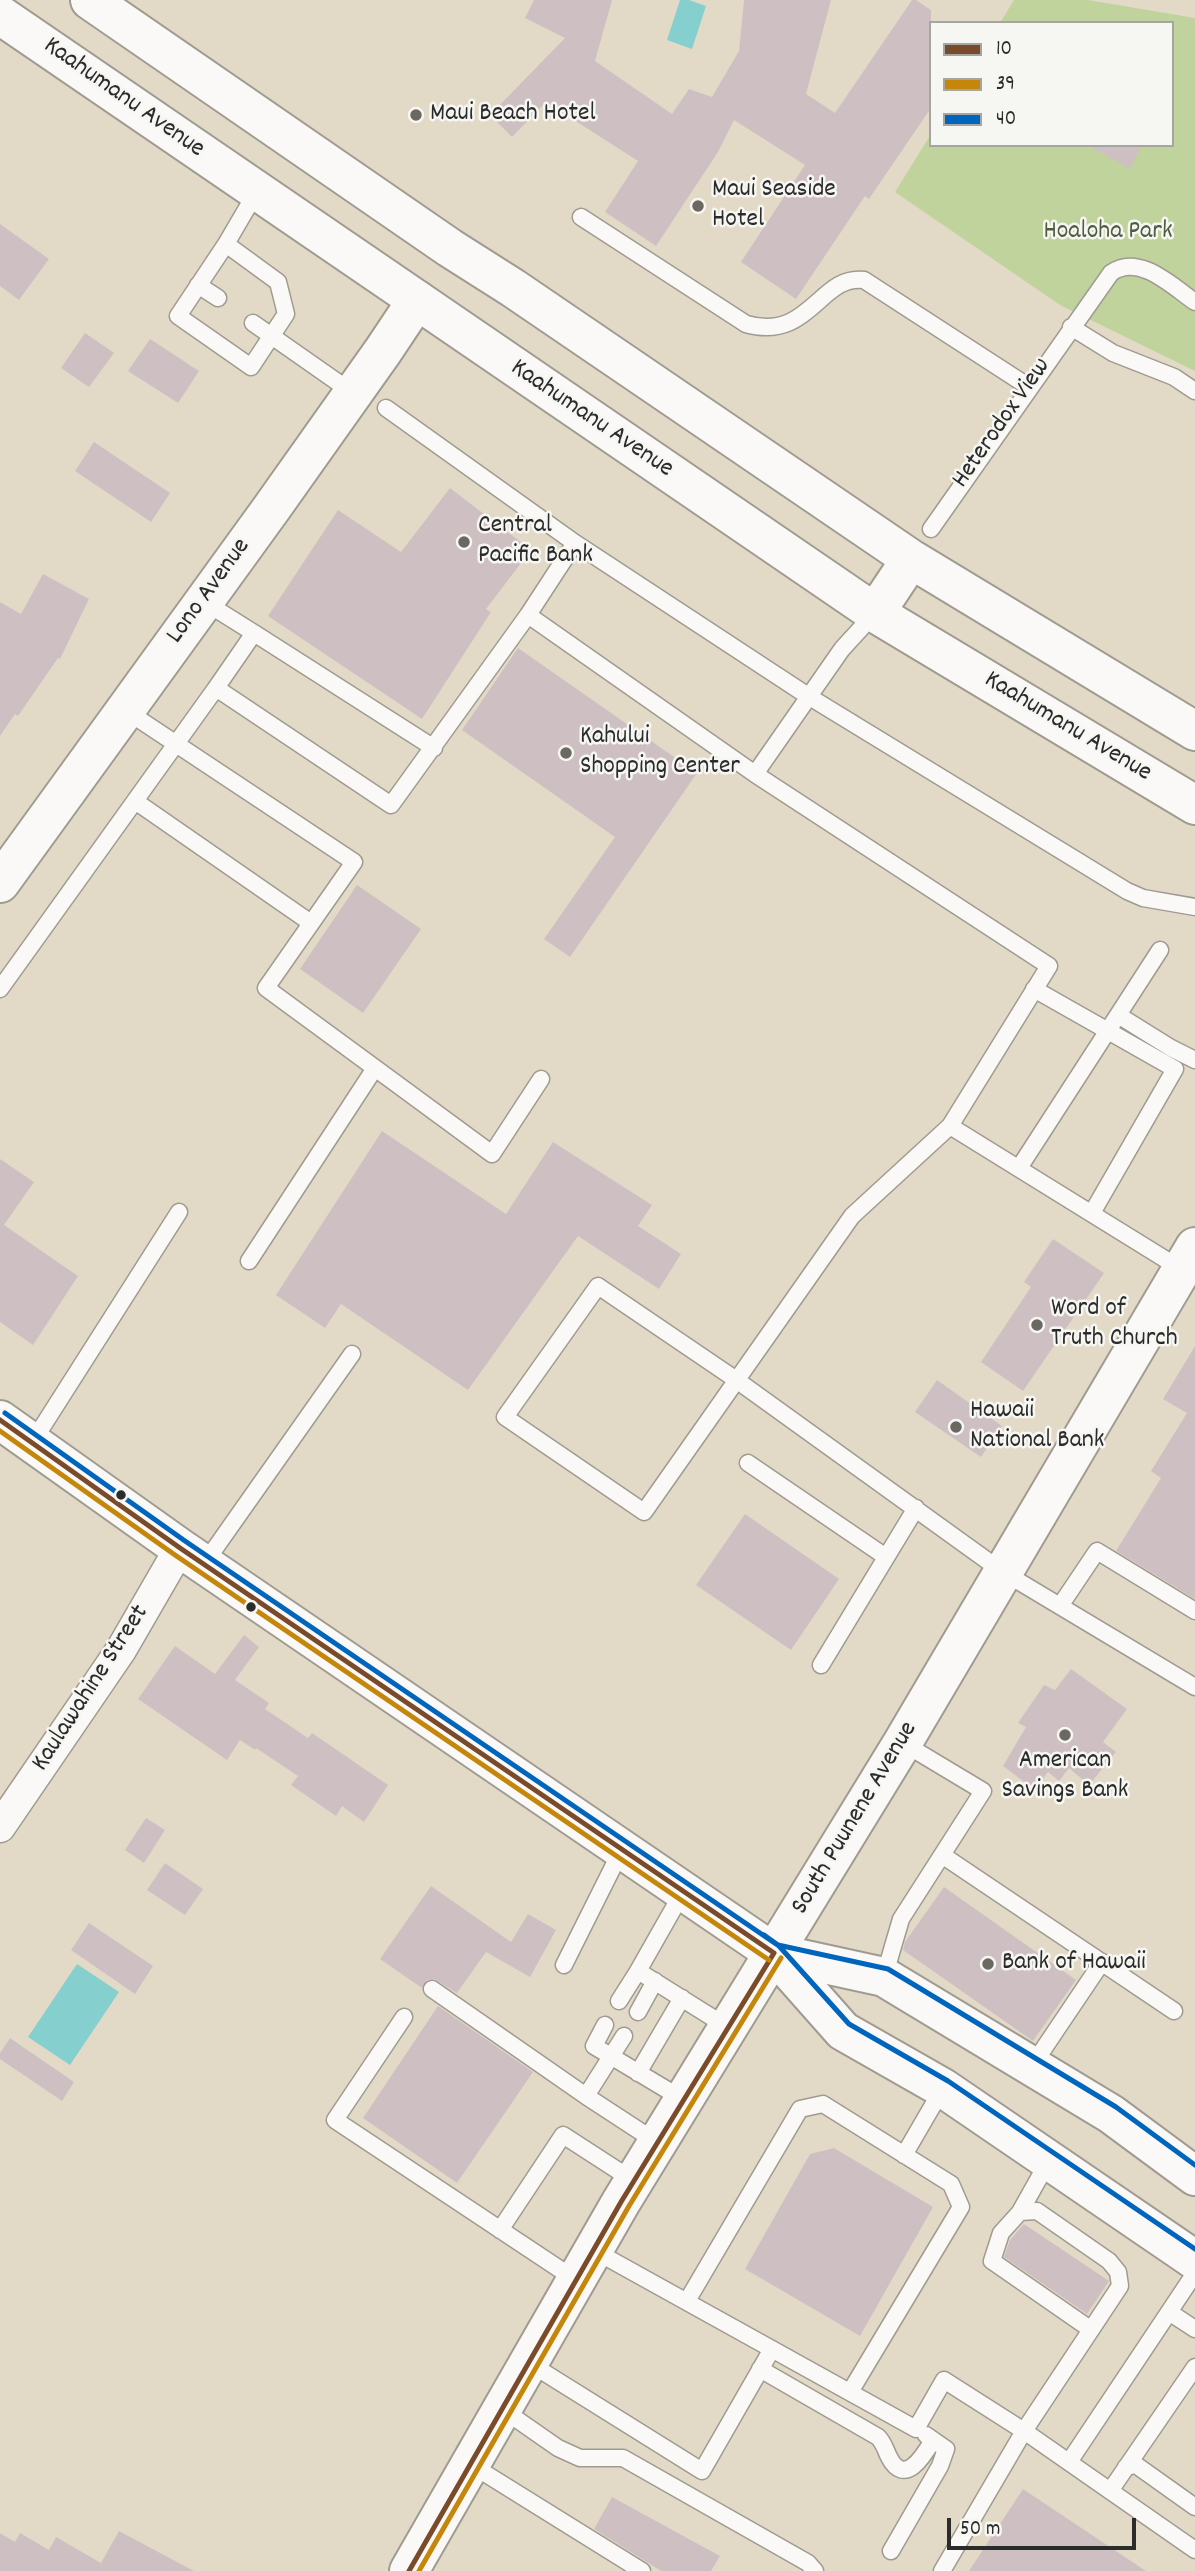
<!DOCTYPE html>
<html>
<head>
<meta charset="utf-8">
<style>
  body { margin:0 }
  #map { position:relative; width:1195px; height:2571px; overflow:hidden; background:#e2dac7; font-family:Dekko,sans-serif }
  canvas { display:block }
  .legend { position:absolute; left:929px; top:21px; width:245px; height:126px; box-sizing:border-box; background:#f6f6f2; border:2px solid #a5a5a2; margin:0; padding:9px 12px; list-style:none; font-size:21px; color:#2b2b2b }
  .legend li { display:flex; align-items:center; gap:14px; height:35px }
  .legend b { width:35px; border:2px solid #a5a5a2 }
  .scale { position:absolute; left:947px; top:2518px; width:189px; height:32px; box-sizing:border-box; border:4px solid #2b2b2b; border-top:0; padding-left:9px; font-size:21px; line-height:24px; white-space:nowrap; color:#2b2b2b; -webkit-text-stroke:5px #f6f6f2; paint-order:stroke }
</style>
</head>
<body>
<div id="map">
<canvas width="1195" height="2571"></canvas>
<ul class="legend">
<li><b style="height:9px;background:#7a4b2a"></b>10</li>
<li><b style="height:9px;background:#c4870b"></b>39</li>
<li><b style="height:9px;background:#0065bd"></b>40</li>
</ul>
<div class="scale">50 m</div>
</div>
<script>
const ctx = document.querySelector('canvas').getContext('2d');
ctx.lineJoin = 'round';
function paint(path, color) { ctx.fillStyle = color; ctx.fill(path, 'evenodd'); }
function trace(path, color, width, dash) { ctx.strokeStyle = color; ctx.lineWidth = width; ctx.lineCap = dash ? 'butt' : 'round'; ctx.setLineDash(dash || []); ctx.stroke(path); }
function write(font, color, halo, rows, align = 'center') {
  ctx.font = font + ' Dekko,sans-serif'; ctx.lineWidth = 5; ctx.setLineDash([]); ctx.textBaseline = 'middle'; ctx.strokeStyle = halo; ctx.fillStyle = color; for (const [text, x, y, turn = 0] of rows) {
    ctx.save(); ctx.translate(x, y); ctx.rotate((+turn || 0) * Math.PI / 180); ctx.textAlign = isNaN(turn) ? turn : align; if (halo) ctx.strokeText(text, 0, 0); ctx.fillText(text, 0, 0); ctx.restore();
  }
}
paint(new Path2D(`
  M 1014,0 L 1088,0 L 1195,18 L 1195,371 L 1060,305 L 895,192 L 931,134 L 931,145 L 1172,145 L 1172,23 L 1000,23 Z`), '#c0d39c');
paint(new Path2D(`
  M 680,0 L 689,0 L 706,6 L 692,49 L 667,40 Z
  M 77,1964 L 119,1992 L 70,2065 L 28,2037 Z`), '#85cfce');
paint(new Path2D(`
  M 534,0 L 612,0 L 595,61 L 672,114 L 689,89 L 712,97 L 739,51 L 744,0 L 831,0 L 806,94 L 835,113 L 912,0 L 916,0 L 931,10 L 931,108 L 869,199 L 865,196 L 796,299 L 741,262 L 805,165 L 734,120 L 718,152 L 656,246 L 605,212 L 638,161 L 546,102 L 512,137 L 490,115 L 565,38 L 525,18 Z
  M 1087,145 L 1142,145 L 1130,169 Z
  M 0,224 L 49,259 L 19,300 L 0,286 Z
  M 85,333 L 114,353 L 89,387 L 61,368 Z
  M 150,339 L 199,371 L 178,403 L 128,371 Z
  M 94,442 L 170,493 L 151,522 L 75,471 Z
  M 450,488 L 531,550 L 486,609 L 491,612 L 422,719 L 268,616 L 338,510 L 401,552 Z
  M 43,574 L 89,599 L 60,659 L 58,658 L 18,716 L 15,714 L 0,736 L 0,602 L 21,614 Z
  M 518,648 L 697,773 L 570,957 L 544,939 L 615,837 L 462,730 Z
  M 357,885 L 421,929 L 363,1013 L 300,969 Z
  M 382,1131 L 506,1214 L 553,1142 L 652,1205 L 638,1226 L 681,1254 L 659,1289 L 578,1236 L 468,1390 L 341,1304 L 325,1328 L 276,1295 Z
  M 0,1159 L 34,1182 L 4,1225 L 78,1276 L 33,1345 L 0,1322 Z
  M 1053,1239 L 1104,1273 L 1023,1391 L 981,1362 L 1031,1287 L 1024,1282 Z
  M 1195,1346 L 1195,1599 L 1116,1551 L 1161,1478 L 1151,1471 L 1187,1413 L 1163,1399 Z
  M 937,1380 L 1002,1426 L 981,1457 L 915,1412 Z
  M 745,1514 L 839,1579 L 791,1650 L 696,1585 Z
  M 244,1635 L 259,1647 L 235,1680 L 269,1703 L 265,1709 L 308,1738 L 312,1733 L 388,1785 L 364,1822 L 342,1806 L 336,1816 L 291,1785 L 298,1776 L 256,1748 L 255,1750 L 240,1740 L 227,1760 L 138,1699 L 175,1646 L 215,1674 Z
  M 1071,1669 L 1127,1709 L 1103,1742 L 1116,1752 L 1089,1785 L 1069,1768 L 1059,1781 L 1048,1772 L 1035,1790 L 1003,1766 L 1026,1727 L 1018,1723 L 1044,1685 L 1055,1690 Z
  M 146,1818 L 165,1830 L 144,1863 L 125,1850 Z
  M 165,1863 L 203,1889 L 185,1915 L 147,1890 Z
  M 431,1886 L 511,1942 L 528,1914 L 556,1930 L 530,1977 L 486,1952 L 457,1993 L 434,1979 L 427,1980 L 422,1988 L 380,1959 Z
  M 944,1887 L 1076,1980 L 1033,2041 L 903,1950 L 905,1942 Z
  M 89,1923 L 153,1966 L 135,1994 L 71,1950 Z
  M 438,2006 L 533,2072 L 457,2183 L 363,2118 Z
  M 10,2038 L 74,2082 L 62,2101 L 0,2059 L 0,2053 Z
  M 834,2148 L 933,2207 L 860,2336 L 745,2269 L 810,2154 Z
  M 1024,2224 L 1109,2281 L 1087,2314 L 1004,2257 L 1010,2240 Z
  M 1023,2489 L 1146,2571 L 969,2571 Z
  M 612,2497 L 720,2556 L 711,2571 L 661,2571 L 594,2529 Z
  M 119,2531 L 194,2571 L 0,2571 L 0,2533 L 15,2542 L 20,2533 L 49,2550 L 56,2537 L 101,2563 Z`), '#cec0c2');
const lane = new Path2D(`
  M 581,217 L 746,324 C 810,342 820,274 864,280 L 1029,387
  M 226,244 L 278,282 L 286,314 L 251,367 L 178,316 L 226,244 L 257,191
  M 198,285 L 218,298
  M 253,323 L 353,393
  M 1071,327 L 1113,353 L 1174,377 L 1195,391
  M 386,408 L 575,543
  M 931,529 L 1111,273 C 1139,253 1172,286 1195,302
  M 203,601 L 254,633 L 216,688 L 391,805 L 528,615 L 755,774 L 1049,966 L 950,1126 L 1181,1269
  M 528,615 L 575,543 L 808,696 L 1127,891 L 1143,898 L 1195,907
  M 254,633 L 434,748
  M 125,710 L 354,862 L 266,988 L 375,1068
  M 755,774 L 842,649 L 875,613
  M 135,801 L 311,923
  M 0,989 L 216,688
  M 1034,989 L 1175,1069 L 1092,1213
  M 1118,1015 L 1171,1048 L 1195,1060
  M 950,1126 L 852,1216 L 644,1512 L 505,1417 L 598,1286 L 735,1379 L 1003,1572 L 1195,1687
  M 1019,1168 L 1160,950
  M 249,1261 L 375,1068 L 492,1154 L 541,1079
  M 32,1443 L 179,1212
  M 748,1463 L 886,1557
  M 204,1564 L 352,1354
  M 1060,1606 L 1097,1551 L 1195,1611
  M 821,1665 L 916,1508
  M 903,1743 L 983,1791 L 942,1855 L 1174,2011
  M 684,1890 L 638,1971 L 729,2028
  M 564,1965 L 622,1849
  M 884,1977 L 901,1919 L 942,1855
  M 432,1989 L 586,2096 L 658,2143
  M 619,2001 L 638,1971
  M 638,2012 L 655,1981
  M 404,2017 L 335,2120 L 576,2280
  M 605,2025 L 594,2046 L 684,2100
  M 1032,2066 L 1102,1962
  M 638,2073 L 682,1998
  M 586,2096 L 624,2036
  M 904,2155 L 943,2088
  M 1020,2212 L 1048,2162
  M 500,2230 L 563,2135 L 634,2181
  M 595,2251 L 916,2429 L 944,2380 L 1024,2431 L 1195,2550
  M 687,2301 L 800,2109 L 823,2104 L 951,2184 L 961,2207 L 850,2392
  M 1169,2312 L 1195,2329
  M 529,2363 L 702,2471 L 772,2349
  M 760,2369 L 878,2437 C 884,2443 885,2449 889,2457 C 905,2488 924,2455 933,2440
  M 502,2409 L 558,2448 L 580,2458 L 623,2458 L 808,2563 L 815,2571
  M 1069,2462 L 1195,2273
  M 470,2464 L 642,2571
  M 1126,2467 L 1136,2465 L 1195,2507
  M 1110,2491 L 1195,2367
  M 891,2551 L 940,2466 L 946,2449 L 926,2435
  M 942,2571 L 1024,2431 L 1120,2286 L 1118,2272 L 1109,2261 L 1037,2211 L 1020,2212 L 1001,2233 L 992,2261 L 1090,2329`);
const street = new Path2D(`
  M 0,1827 L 121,1650 L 180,1548`);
const secondary = new Path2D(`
  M 0,883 L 271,509 L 383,351 L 417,300
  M 0,1420 L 180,1548 L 774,1953 L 843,2031 L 943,2088 L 1195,2260
  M 774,1953 L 884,1977 L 1111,2114 L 1195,2176
  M 409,2571 L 621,2202 L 903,1742 L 1195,1247`);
const primary = new Path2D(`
  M 90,0 L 450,248 L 513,288 L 911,559 L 1195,731
  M 0,15 L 875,613 L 1195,805
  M 875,613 L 911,559`);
trace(lane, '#9f9b91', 19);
trace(street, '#9f9b91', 33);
trace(secondary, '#9f9b91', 42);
trace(primary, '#9f9b91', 42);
trace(lane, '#fbf9f7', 16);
trace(street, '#fbf9f7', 30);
trace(secondary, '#fbf9f7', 38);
trace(primary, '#fbf9f7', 38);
trace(new Path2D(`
  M 0,1420 L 180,1548 L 774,1953
  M 409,2571 L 621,2202 L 774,1953`), '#7a4b2a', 5);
trace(new Path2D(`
  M 0,1431 L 175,1555 L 769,1960
  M 419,2571 L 629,2206 L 781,1958`), '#c4870b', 5);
trace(new Path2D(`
  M 5,1413 L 185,1541 L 779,1946 L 849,2024 L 948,2081 L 1195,2249
  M 764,1935 L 778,1945 L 888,1969 L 1116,2107 L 1195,2165`), '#0065bd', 5);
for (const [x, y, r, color] of [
  [416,115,7,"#6b6862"],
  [698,206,7,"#6b6862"],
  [464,542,7,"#6b6862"],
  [566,753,7,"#6b6862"],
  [1037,1325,7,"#6b6862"],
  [956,1427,7,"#6b6862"],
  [121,1495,6,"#2b2b2b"],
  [251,1607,6,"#2b2b2b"],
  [1065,1735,7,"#6b6862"],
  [988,1964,7,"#6b6862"]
]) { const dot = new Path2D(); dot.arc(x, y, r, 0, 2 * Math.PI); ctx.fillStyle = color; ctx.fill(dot); trace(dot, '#f6f6f2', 2.5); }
write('26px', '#2b2b2b', '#f6f6f2', [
  ["Kaahumanu Avenue",123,99,35],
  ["Kaahumanu Avenue",591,420,34],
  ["Heterodox View",1003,424,-55],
  ["Lono Avenue",210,592,-54],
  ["Kaahumanu Avenue",1067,728,31],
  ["Kaulawahine Street",92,1689,-57],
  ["South Puunene Avenue",856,1819,-59]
]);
write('26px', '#2b2b2b', '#f6f6f2', [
  ["Maui Beach Hotel",430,115],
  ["Maui Seaside",712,191],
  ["Hotel",712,221],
  ["Central",478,527],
  ["Pacific Bank",478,557],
  ["Kahului",580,738],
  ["Shopping Center",580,768],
  ["Word of",1051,1310],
  ["Truth Church",1051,1340],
  ["Hawaii",970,1412],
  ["National Bank",970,1442],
  ["American",1065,1762,"center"],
  ["Savings Bank",1065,1792,"center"],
  ["Bank of Hawaii",1002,1964]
], 'left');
write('26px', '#4f5c42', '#f6f6f2', [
  ["Hoaloha Park",1108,233]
]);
</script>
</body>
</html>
